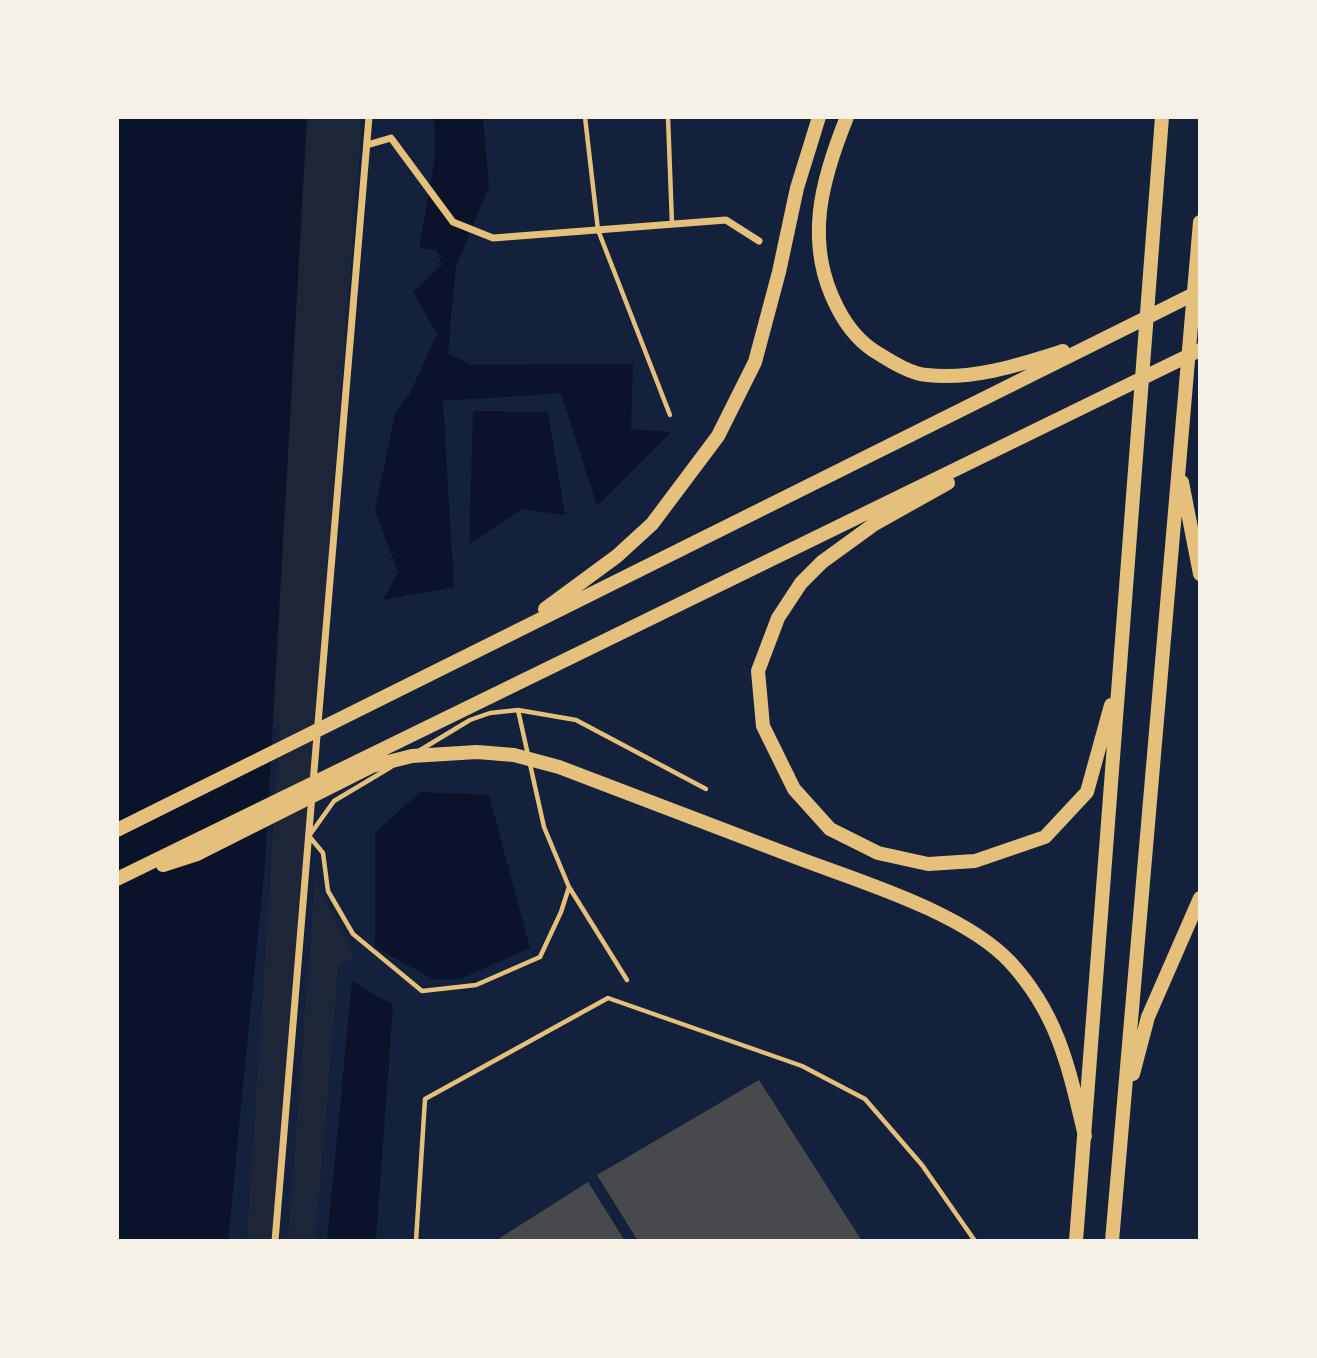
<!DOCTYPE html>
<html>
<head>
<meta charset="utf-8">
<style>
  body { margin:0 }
  #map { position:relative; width:1317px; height:1358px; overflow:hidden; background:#14213d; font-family:"Source Sans 3",sans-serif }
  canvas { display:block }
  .frame { position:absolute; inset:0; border:119px solid #f6f1e7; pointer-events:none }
</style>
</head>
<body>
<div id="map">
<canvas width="1317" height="1358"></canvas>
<div class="frame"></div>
</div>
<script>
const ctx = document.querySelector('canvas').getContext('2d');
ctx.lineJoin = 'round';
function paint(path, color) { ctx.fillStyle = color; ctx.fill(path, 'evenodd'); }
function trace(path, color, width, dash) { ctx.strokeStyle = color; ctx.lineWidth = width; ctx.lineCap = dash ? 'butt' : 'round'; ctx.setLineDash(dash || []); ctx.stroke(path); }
paint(new Path2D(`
  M 117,117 L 362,117 L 275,1241 L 247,1241 L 280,725 L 117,804 Z
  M 315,881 L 354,956 L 338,968 L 315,1241 L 288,1241 Z`), '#1d2539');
paint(new Path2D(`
  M 117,117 L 307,117 L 265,863 L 228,1241 L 117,1241 Z
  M 434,117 L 483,117 L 489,187 L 456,266 L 448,353 L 471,365 L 633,364 L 631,429 L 671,432 L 597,506 L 561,393 L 443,401 L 454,587 L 383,600 L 398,572 L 375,510 L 395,414 L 410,393 L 437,334 L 413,292 L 442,265 L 436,250 L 419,248 L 435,158 Z
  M 473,411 L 548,412 L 565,515 L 522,509 L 469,544 Z
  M 420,792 L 489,795 L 530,948 L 460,979 L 433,979 L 375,947 L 375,833 Z
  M 352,981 L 393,1005 L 376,1241 L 327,1241 Z`), '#0b132b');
paint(new Path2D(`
  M 759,1080 L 862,1241 L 638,1241 L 597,1175 Z
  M 588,1182 L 625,1241 L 495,1241 Z`), '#48494c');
trace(new Path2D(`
  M 585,117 L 598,230 L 670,415
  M 668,117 L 672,224
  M 518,710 L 544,827 L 569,887 L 627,980
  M 417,752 L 470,720 L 490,713 L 518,710 L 576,720 L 706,789
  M 391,767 L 334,801 L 309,836 L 323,853 L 328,891 L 353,934 L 422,991 L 476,985 L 540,957 L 561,912 L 569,887
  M 416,1241 L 425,1099 L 608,998 L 802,1066 L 865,1099 L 922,1165 L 975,1241`), '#e5c07b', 4.5);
trace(new Path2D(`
  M 367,145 L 391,138 L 453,222 L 493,238 L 726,220 L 759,241
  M 313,783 L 369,117
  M 275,1241 L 312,795`), '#e5c07b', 7);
trace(new Path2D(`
  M 847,117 C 821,181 804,243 837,307 C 847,327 860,343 879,354 C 892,362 911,374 927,375 C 974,380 1019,365 1063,351
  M 1182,482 L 1200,574
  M 948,483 L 873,525 L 822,562 L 801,583 L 778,618 L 758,671 L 763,726 L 794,789 L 830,829 L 878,853 L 928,864 L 975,861 L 1045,837 L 1087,792 L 1111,705
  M 545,609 L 617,556 L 652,524 L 718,436 L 755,362 L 779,272 L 797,188 L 819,117
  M 117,830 L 1200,291
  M 163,865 L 197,854 L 372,766 L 412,756 L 477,752 L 514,755 L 559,767 C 640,798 722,829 803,860 C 865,883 966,914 1011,963 C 1059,1016 1069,1069 1085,1136
  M 117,879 L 1200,350
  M 1133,1074 L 1148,1017 L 1200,898
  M 1076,1241 L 1162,117
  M 1112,1241 L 1200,222`), '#e5c07b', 14);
</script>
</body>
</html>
